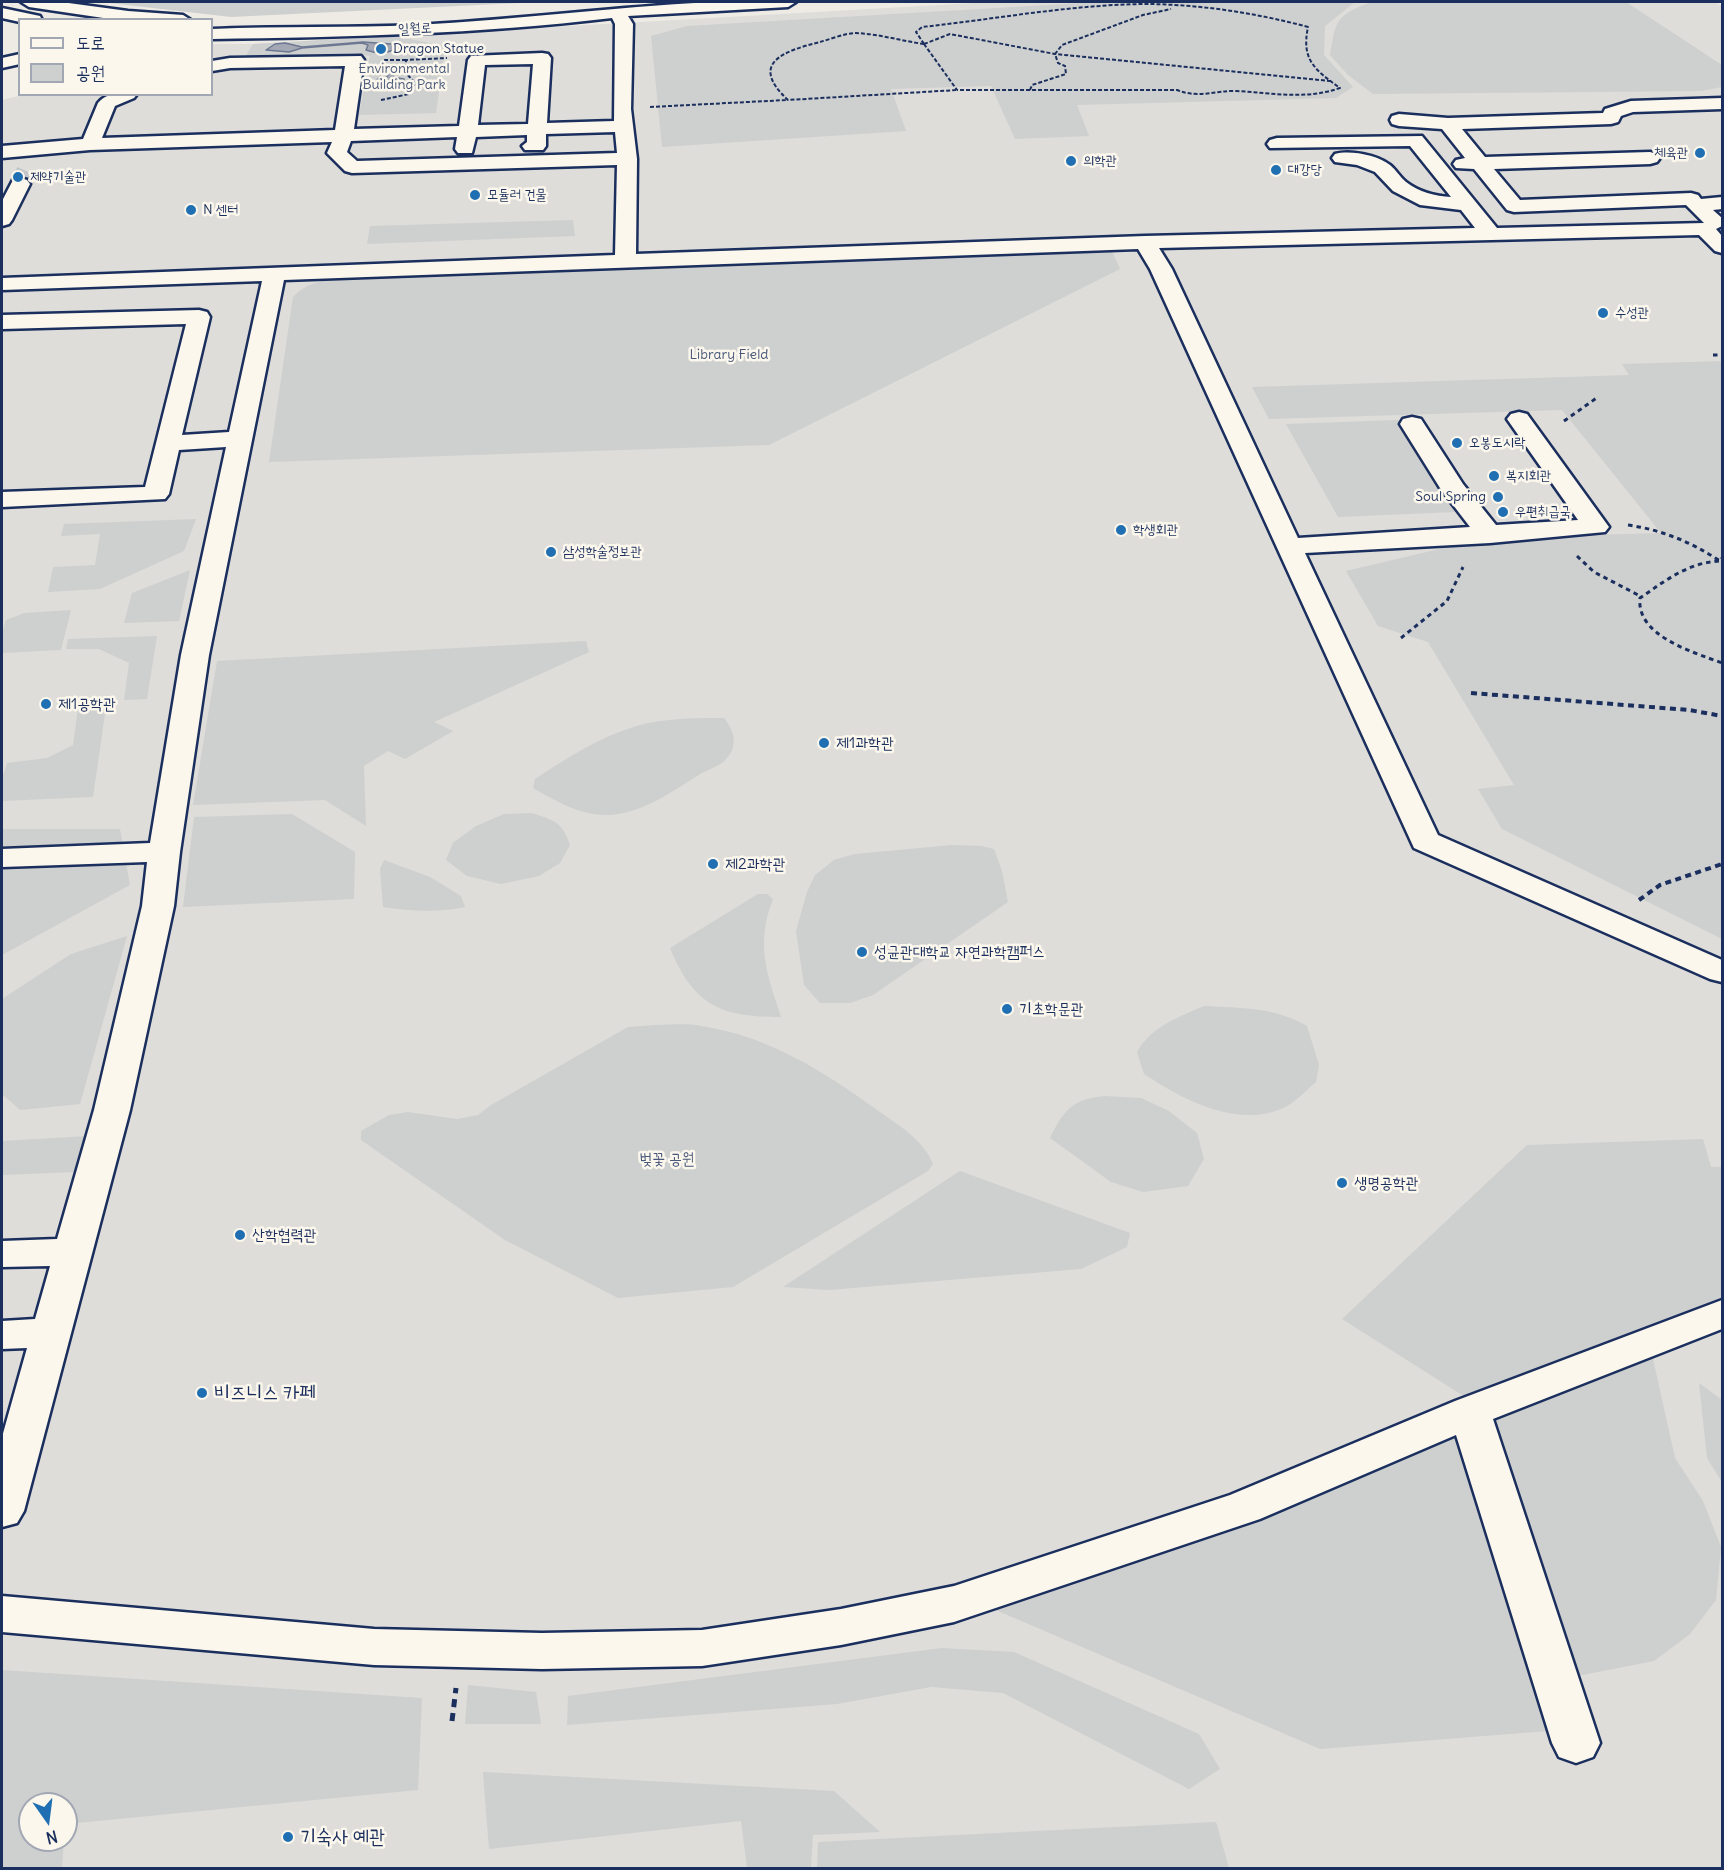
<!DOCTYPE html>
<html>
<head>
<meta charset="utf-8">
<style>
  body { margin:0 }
  #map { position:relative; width:1724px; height:1870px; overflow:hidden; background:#eeebe4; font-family:Delius,"Poor Story",sans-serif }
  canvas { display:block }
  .frame { position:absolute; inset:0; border:3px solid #1b2f5e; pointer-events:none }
  .legend { position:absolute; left:18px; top:18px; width:195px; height:78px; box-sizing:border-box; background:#fbf7ec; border:2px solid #a1a7b3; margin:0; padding:8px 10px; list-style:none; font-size:18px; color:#1b2f5e }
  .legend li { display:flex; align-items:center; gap:12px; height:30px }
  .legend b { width:30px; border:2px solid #a1a7b3 }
  .north { position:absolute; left:18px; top:1792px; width:60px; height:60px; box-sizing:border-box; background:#fbf7ec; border:2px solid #a1a7b3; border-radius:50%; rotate:166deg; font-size:16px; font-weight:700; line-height:24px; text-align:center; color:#1b2f5e }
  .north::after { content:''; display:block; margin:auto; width:21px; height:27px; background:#1f6fb2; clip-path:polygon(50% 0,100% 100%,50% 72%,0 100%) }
</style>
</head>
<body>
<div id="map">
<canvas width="1724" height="1870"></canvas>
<div class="frame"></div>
<ul class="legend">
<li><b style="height:8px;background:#fbf7ec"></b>도로</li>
<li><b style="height:16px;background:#cecfcf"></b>공원</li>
</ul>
<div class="north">N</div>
</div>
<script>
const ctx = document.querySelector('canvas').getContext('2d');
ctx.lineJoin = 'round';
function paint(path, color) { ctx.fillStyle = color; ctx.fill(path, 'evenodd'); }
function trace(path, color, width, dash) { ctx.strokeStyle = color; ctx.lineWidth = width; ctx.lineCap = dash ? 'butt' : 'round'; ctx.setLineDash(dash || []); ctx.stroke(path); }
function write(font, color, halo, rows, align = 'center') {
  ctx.font = font + ' Delius,"Poor Story",sans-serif'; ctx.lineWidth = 5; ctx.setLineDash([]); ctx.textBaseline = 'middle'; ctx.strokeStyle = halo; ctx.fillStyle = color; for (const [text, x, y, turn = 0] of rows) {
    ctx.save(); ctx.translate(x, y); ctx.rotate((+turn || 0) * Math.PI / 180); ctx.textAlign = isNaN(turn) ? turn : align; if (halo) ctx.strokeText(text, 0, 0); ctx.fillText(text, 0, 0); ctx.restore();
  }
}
paint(new Path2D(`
  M 992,2 L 1715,2 L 1722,6 L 1722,1868 L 2,1868 L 2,100 L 27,94 L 212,94 L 212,44 L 253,44 ZM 30,1804 L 66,1804 L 66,1840 L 30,1840 Z`), '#deddda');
paint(new Path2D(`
  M 101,2 L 540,2 L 231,17 Z
  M 1100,2 L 1355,2 L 1325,26 L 1324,55 L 1353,87 L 1336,98 L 1077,105 L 1089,136 L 1015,139 L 991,86 L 891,89 L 906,131 L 662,147 L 651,36 L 687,26 Z
  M 1372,2 L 1626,2 L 1722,65 L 1722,87 L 1701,91 L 1373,94 L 1348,75 L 1330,55 C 1336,21 1335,15 1372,2 Z
  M 395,36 L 445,46 L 436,113 L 359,115 L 370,56 L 354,53 L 245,57 L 253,44 Z
  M 573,220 L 575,236 L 367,244 L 370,226 Z
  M 1111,249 L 1120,269 L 769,445 L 269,462 L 293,297 C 308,281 324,281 344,278 Z
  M 1722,361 L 1722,939 L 1502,829 L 1478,789 L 1514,785 L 1428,642 L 1378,626 L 1346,571 L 1486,538 L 1661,533 L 1562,410 L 1269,419 L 1252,387 L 1629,375 L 1622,364 Z
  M 1398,420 L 1455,512 L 1338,517 L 1286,424 Z
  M 196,519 L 184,551 L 100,589 L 48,592 L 53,567 L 95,565 L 100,534 L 61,536 L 64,524 Z
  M 190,570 L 179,621 L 124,623 L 132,593 Z
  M 71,610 L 61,650 L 2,653 L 2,634 L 6,620 L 24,613 Z
  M 157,636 L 147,699 L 124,700 L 129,663 L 99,649 L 66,649 L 68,639 Z
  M 586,641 L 589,652 L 434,722 L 453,731 L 405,759 L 388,751 L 364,766 L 366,826 L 325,800 L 193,805 L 217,661 Z
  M 106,707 L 93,797 L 2,801 L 2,779 L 7,763 L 47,758 L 73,745 L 78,709 Z
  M 724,718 C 734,730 739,746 726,759 C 721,765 710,769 702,773 C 674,790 641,815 606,815 C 579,815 556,801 533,788 L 535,779 C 570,756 612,729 654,722 C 677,718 701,718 724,718 Z
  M 531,813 C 552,819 563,822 570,845 L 560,863 L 539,876 L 501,884 L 467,876 L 446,860 L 453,843 L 476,826 L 504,814 Z
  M 292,814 L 355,852 L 354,899 L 183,907 L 194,817 Z
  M 2,829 L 120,829 L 130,885 L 2,955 Z
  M 952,845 L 981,846 L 994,849 L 1002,871 L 1008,902 L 873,995 L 850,1003 L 820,1003 L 804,985 L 796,931 L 807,892 L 815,875 L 834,860 L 855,854 Z
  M 384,860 L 430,877 L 461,896 L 465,907 C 436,913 411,911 383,907 L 380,869 Z
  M 758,894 L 767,894 L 773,899 C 755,945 767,973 781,1017 C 721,1017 694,1006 670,948 Z
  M 127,936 L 80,1104 L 20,1110 L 2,1094 L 2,999 L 71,954 Z
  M 1204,1006 C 1240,1008 1275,1007 1307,1026 L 1319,1065 L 1316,1082 C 1306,1090 1295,1103 1283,1108 C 1237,1129 1182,1099 1144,1074 L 1137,1052 C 1152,1026 1177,1018 1204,1006 Z
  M 655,1025 C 670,1025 686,1023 701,1026 C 768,1036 823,1071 877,1110 C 898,1125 923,1139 933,1164 L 928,1171 L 733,1287 L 618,1298 L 505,1240 L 361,1140 L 361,1131 L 389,1115 L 408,1112 L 457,1119 L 478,1115 L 491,1105 L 628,1027 Z
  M 1105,1096 L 1141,1098 L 1169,1111 L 1197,1133 L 1204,1159 L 1188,1186 L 1143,1192 L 1111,1182 L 1050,1138 C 1064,1110 1072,1099 1105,1096 Z
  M 88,1136 L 75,1172 L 2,1175 L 2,1141 Z
  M 1703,1139 L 1711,1167 L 1722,1167 L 1722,1297 L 1470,1400 L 1342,1319 L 1527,1145 Z
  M 960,1171 L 1130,1233 L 1127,1247 L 1081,1269 L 829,1290 L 783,1287 Z
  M 1651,1350 L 1675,1458 L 1703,1501 L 1721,1547 L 1716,1600 L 1690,1634 L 1654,1661 L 1567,1678 L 1483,1417 Z
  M 1699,1383 L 1722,1400 L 1722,1482 L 1707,1458 Z
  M 1464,1425 L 1560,1730 L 1320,1749 L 984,1605 Z
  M 942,1648 L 1014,1652 L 1199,1734 L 1220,1769 L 1189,1789 L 1003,1693 L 931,1687 L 837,1704 L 567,1725 L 568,1696 Z
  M 2,1670 L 422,1698 L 418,1790 L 66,1824 L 66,1804 L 30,1804 L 30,1840 L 64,1840 L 62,1868 L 2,1868 Z
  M 468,1685 L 536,1692 L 541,1724 L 465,1724 Z
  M 483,1772 L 834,1791 L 880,1832 L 813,1835 L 811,1868 L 747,1868 L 741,1821 L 489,1849 Z
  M 1216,1822 L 1229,1868 L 817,1868 L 818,1842 Z`), '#cecfcf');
const water = new Path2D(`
  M 363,42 L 391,44 L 398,48 C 387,54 377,54 366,50 L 368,45 L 362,43 L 302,48 L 289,52 L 266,50 L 275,44 L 285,43 L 302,47 Z
  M 391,67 L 401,69 L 392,77 L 404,79 L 404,83 L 388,87 L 373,84 L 378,79 L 387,77 L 388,74 L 382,70 Z`);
paint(water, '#a3a8b4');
trace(water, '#6d7892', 1.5);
trace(new Path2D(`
  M 20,184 L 26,171`), '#c4c5c9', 19, [19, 10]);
const minor = new Path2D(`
  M 21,2 L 61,2 L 128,11 L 183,15 L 191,20 L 117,20 L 29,7 Z
  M 711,2 L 796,2 L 788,7 L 628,16 L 633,24 L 631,109 L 637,159 L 636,254 L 1145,236 L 1475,228 L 1461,210 L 1420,205 L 1393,191 L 1375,172 L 1357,165 L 1335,162 L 1332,158 L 1335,154 C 1350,150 1377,155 1390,165 C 1396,170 1400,177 1406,182 C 1419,192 1435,196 1451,197 L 1410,146 L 1270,148 L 1267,144 L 1270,140 L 1277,138 L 1422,136 L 1497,228 L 1704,223 L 1686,205 L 1514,212 L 1507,210 L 1474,169 L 1456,168 L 1453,164 L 1456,160 L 1465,158 L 1442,129 L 1399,126 L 1392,124 L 1390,120 L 1392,116 L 1399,114 L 1448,118 L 1603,113 L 1605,109 L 1631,101 L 1722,98 L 1722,109 L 1633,112 L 1621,116 L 1618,122 L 1611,124 L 1462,129 L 1485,157 L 1650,152 L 1657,154 L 1660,158 L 1657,162 L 1650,164 L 1494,169 L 1520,200 L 1691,193 L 1698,195 L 1701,199 L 1722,197 L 1722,209 L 1713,210 L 1722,218 L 1722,226 L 1716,229 L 1722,236 L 1722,253 L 1715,251 L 1699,235 L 1159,248 L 1172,269 L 1298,538 L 1470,527 L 1440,488 L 1400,424 L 1403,419 L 1412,417 L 1421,419 L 1463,484 L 1496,525 L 1578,520 L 1507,419 L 1511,414 L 1519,412 L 1527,414 L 1609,527 L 1605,532 L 1490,543 L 1305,553 L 1438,835 L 1722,960 L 1722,982 L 1710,979 L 1414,848 L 1150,269 L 1138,249 L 284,280 L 209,655 L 180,852 L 174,906 L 130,1110 L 24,1511 L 17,1523 L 2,1527 L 2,1437 L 27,1348 L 2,1349 L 2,1321 L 35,1319 L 50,1266 L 2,1267 L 2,1241 L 57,1239 L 94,1110 L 142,906 L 147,862 L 2,867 L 2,849 L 150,843 L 181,655 L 226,447 L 179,450 L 169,494 L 165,499 L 2,507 L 2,492 L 145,487 L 186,324 L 2,329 L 2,315 L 199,310 L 207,312 L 210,317 L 182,435 L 229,432 L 262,281 L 2,290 L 2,278 L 615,255 L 617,165 L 352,173 L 345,171 L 327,153 L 332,142 L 90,150 L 2,158 L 2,146 L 83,139 L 98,103 C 107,91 124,94 137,94 L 134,98 L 115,106 L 102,138 L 335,130 L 345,66 L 230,68 L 212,71 L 212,61 L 230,58 L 361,56 L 364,60 L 354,129 L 459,126 L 468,60 L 471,56 L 542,53 L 548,54 L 551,58 L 547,123 L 614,121 L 615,24 L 612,18 C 479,34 346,37 212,39 L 212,29 C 280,26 348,28 416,25 C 515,20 612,7 711,2 ZM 533,64 L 528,124 L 478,125 L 485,65 ZM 615,132 L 617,153 L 357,161 L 347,152 L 351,141 L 457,137 L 455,149 L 458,153 L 472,153 L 476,137 L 527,135 L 527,142 L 522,146 L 525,150 L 543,150 L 546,146 L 546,134 Z
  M 2,8 L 40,16 L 42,20 L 20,20 L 20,22 L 2,18 Z
  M 20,54 L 20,64 L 2,68 L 2,58 Z
  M 20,178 L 27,180 L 30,184 L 12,220 L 9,224 L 2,226 L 2,201 L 13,180 Z
  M 1722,1300 L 1722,1329 L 1493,1419 L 1600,1743 L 1593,1757 L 1576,1763 L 1559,1757 L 1552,1743 L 1456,1435 L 1260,1519 L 954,1622 L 841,1645 L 702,1666 L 542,1669 L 374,1665 L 2,1632 L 2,1596 L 374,1629 L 542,1633 L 702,1630 L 841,1609 L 954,1586 L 1230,1495 L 1455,1401 Z`);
trace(minor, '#1b2f5e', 5);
trace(new Path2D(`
  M 924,44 L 957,90
  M 924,44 C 902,41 879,34 856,33 C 845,33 831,39 820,42 C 784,51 748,63 788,100 L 957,90
  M 924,44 L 916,32 L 922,27 C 997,19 1074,4 1150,4 C 1203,5 1256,13 1308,27 C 1301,60 1315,70 1340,88 C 1305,100 1273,93 1237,91 C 1214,90 1200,99 1177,90 L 957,90
  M 924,44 L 950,34 L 1055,54 L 1330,81
  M 384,60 L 406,60
  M 1030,90 L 1032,85 L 1066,74 L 1065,66 L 1058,63 L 1055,54 L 1062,45 L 1143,15 L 1171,9
  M 381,100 L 409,94 L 415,83 L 405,72 L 406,60 L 447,58
  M 650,107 L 787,100`), '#1b2f5e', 2, [4, 2]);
trace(new Path2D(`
  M 1713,355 L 1722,355
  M 1564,421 L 1598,397
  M 1628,525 C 1662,530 1691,542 1720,561 L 1722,558
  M 1577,556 L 1594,572 L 1642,597
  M 1719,561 C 1687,563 1665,581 1640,598 C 1636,636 1693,652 1722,663
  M 1401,638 L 1447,601 L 1463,567`), '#1b2f5e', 3, [4.5, 4]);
trace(new Path2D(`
  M 1471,693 L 1689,710 L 1722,716
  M 1639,900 L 1660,885 L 1722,864`), '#1b2f5e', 4, [6, 4.5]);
trace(new Path2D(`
  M 452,1721 L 456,1688`), '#1b2f5e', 5, [8, 6]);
paint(minor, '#fbf7ec');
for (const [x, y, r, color] of [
  [381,49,6,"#1f6fb2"],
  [1700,153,6,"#1f6fb2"],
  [1071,161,6,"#1f6fb2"],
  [1276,170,6,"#1f6fb2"],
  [18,177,6,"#1f6fb2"],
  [475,195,6,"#1f6fb2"],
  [191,210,6,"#1f6fb2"],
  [1603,313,6,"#1f6fb2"],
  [1457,443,6,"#1f6fb2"],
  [1494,476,6,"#1f6fb2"],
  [1498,497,6,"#1f6fb2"],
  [1503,512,6,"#1f6fb2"],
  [1121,530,6,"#1f6fb2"],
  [551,552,6,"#1f6fb2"],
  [46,704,6,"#1f6fb2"],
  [824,743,6,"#1f6fb2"],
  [713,864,6,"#1f6fb2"],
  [862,952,6,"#1f6fb2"],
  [1007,1009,6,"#1f6fb2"],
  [1342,1183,6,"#1f6fb2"],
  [240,1235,6,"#1f6fb2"],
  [202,1393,6,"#1f6fb2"],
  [288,1837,6,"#1f6fb2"]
]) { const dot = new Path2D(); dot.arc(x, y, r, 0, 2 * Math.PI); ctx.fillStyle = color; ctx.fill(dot); trace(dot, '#fbf7ec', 2); }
write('14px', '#1b2f5e', '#fbf7ec', [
  ["일월로",415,29,-3]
]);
write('14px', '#1b2f5e', '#fbf7ec', [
  ["Dragon Statue",393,49],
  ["체육관",1688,153,"right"],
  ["의학관",1083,161],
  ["대강당",1288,170],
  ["제약기술관",30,177],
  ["모듈러 건물",487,195],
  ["N 센터",203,210],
  ["수성관",1615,313],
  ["오봉도시락",1469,443],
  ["복지회관",1506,476],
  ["Soul Spring",1486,497,"right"],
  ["우편취급국",1515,512],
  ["학생회관",1133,530],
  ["삼성학술정보관",563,552]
], 'left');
write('14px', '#48577a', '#fbf7ec', [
  ["Environmental",404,69],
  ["Building Park",404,85],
  ["Library Field",729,355]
]);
write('16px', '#1b2f5e', '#fbf7ec', [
  ["제1공학관",58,704],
  ["제1과학관",836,743],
  ["제2과학관",725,864],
  ["성균관대학교 자연과학캠퍼스",874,952],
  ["기초학문관",1019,1009],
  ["생명공학관",1354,1183],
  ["산학협력관",252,1235]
], 'left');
write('16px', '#48577a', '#fbf7ec', [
  ["벚꽃 공원",667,1159]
]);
write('20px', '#1b2f5e', '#fbf7ec', [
  ["비즈니스 카페",214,1393],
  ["기숙사 예관",300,1837]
], 'left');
</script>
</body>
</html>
